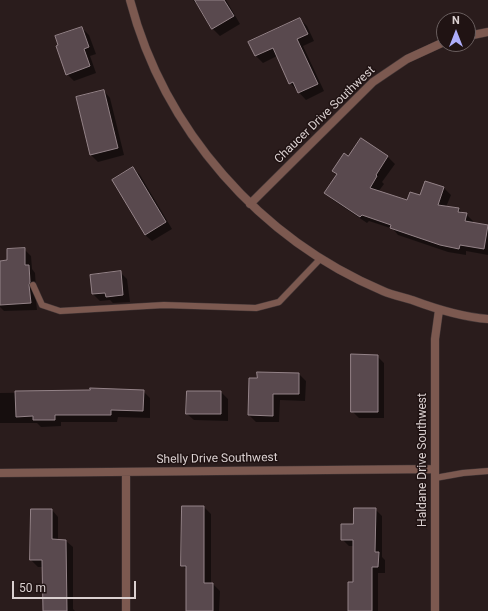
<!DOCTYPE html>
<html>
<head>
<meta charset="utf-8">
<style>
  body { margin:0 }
  #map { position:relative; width:488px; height:611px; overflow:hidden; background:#2a1c1c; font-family:Roboto,sans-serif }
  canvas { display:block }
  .north { position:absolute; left:436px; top:12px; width:40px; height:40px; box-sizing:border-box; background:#201313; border:1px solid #6a5f5f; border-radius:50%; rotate:0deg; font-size:11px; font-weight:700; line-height:16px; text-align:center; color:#dad0d0 }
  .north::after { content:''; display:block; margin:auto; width:14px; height:18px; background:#aeaefb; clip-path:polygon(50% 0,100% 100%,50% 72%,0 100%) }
  .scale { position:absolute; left:12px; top:581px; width:124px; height:18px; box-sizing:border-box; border:2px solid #dad0d0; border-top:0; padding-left:5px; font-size:12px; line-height:14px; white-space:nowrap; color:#dad0d0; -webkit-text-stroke:3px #201313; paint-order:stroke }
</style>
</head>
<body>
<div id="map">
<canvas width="488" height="611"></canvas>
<div class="north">N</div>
<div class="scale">50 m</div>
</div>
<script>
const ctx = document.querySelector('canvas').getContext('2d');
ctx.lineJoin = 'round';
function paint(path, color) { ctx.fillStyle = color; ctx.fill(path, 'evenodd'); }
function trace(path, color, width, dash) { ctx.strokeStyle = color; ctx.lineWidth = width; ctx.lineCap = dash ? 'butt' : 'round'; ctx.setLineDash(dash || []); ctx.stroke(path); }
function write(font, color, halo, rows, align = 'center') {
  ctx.font = font + ' Roboto,sans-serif'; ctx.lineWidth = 3; ctx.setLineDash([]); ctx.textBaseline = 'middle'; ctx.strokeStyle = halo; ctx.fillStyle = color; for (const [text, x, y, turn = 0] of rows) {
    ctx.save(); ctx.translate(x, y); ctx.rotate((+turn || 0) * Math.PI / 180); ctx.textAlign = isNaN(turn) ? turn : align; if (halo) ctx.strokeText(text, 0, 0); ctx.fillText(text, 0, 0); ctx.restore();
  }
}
paint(new Path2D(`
  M 193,0 L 226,0 L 240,24 L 220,36 L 213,29 L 201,9 Z
  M 300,19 L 307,26 L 314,41 L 303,46 L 324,91 L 306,100 L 290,83 L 277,56 L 263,63 L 256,56 L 250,42 Z
  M 82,28 L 89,35 L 96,54 L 90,56 L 96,73 L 74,81 L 67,74 Z
  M 104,91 L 110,98 L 124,155 L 98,162 L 91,155 Z
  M 361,139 L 388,157 L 395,164 L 382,182 L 384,184 L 378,192 L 408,202 L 420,197 L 425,182 L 444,188 L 451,195 L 446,207 L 459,209 L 463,214 L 466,214 L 473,221 L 473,223 L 488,226 L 488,255 L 466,251 L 466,255 L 448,252 L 398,235 L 393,229 L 369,221 L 367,223 L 333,200 L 326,193 L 338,175 L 334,171 L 349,157 Z
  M 133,168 L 140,175 L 172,229 L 152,241 L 145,235 Z
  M 24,249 L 31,256 L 32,269 L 35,273 L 36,289 L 35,292 L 37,310 L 4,311 L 0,307 L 0,262 L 8,261 Z
  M 120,272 L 127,279 L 130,302 L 113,303 L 110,300 L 100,301 L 93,294 L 91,275 Z
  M 377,356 L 384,363 L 384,418 L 359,418 L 352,411 Z
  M 299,374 L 306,381 L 305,401 L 280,400 L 279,422 L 256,422 L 249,415 L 250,379 Z
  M 143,391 L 150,398 L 150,418 L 118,417 L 117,422 L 61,422 L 61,426 L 41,427 L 37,423 L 0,423 L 0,393 Z
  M 221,392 L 228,399 L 228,421 L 194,420 L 187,414 Z
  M 204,507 L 211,514 L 211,584 L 213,584 L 220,591 L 219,611 L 187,611 L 187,570 L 182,565 Z
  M 375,509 L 382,516 L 382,557 L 385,560 L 385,573 L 378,573 L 378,611 L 349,611 L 354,583 L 354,546 L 349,546 L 342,539 L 354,525 Z
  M 52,510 L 58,517 L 58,540 L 66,541 L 73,547 L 73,609 L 75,611 L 44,611 L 43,567 L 38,567 L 31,560 Z`), '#0007');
const building = new Path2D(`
  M 195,0 L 224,0 L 234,16 L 212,29 Z
  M 300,18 L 308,34 L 297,39 L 318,84 L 298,93 L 293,82 L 289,84 L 273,48 L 255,56 L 248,42 Z
  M 82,27 L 89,47 L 84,49 L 90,66 L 66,75 L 56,46 L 58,45 L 55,36 Z
  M 104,90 L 118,148 L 90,155 L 76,97 Z
  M 361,138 L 388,156 L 376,175 L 377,176 L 370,188 L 407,200 L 410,192 L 420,195 L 425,181 L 444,187 L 438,205 L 459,208 L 458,212 L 467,213 L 465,221 L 488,225 L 484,249 L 460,245 L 459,249 L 440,245 L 390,228 L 391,225 L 362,215 L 360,217 L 324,193 L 337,174 L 332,171 L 344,153 L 348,156 Z
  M 133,167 L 166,222 L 145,235 L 112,180 Z
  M 25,248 L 25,265 L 29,265 L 30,282 L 29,285 L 31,303 L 0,305 L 0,261 L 7,260 L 7,249 Z
  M 121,271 L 123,295 L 106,297 L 105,293 L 92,294 L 90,275 Z
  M 351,354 L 378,355 L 378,412 L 351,412 Z
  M 257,372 L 299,373 L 299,394 L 273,394 L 273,416 L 248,415 L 249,378 L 257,378 Z
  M 90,388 L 144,390 L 143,411 L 111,410 L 111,415 L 55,415 L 55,420 L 33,420 L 33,416 L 16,417 L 15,391 L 90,390 Z
  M 187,391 L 221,391 L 221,414 L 186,414 Z
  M 182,506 L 204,506 L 204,583 L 213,583 L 213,611 L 186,611 L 186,566 L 181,566 Z
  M 354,508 L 376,508 L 375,552 L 379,552 L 378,567 L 372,567 L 372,611 L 348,611 L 348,582 L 353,582 L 353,540 L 341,540 L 341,524 L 353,524 Z
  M 31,509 L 52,509 L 52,539 L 66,540 L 67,611 L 43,611 L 42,560 L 30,560 Z`);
paint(building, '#59494e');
trace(building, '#948388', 1);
const lane = new Path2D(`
  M 33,285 L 42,305 L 60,311 L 164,305 L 256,308 L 279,302 L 321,258
  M 435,478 L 463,473 L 488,471`);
const street = new Path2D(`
  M 130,0 C 164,130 260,239 383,291 C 392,295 402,297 412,300 C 436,309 462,317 488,319
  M 468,36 L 488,32
  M 250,204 L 373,82 L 407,59 L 444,42
  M 0,473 L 435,469
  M 126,611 L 126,472
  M 435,611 L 435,339 L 439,310`);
trace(lane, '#463939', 7);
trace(street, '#463939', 9);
trace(lane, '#7c5950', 6);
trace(street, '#7c5950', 8);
write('12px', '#dad0d0', '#201313', [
  ["Chaucer Drive Southwest",325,115,-44],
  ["Shelly Drive Southwest",217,459,-1],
  ["Haldane Drive Southwest",423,460,-90]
]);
</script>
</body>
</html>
